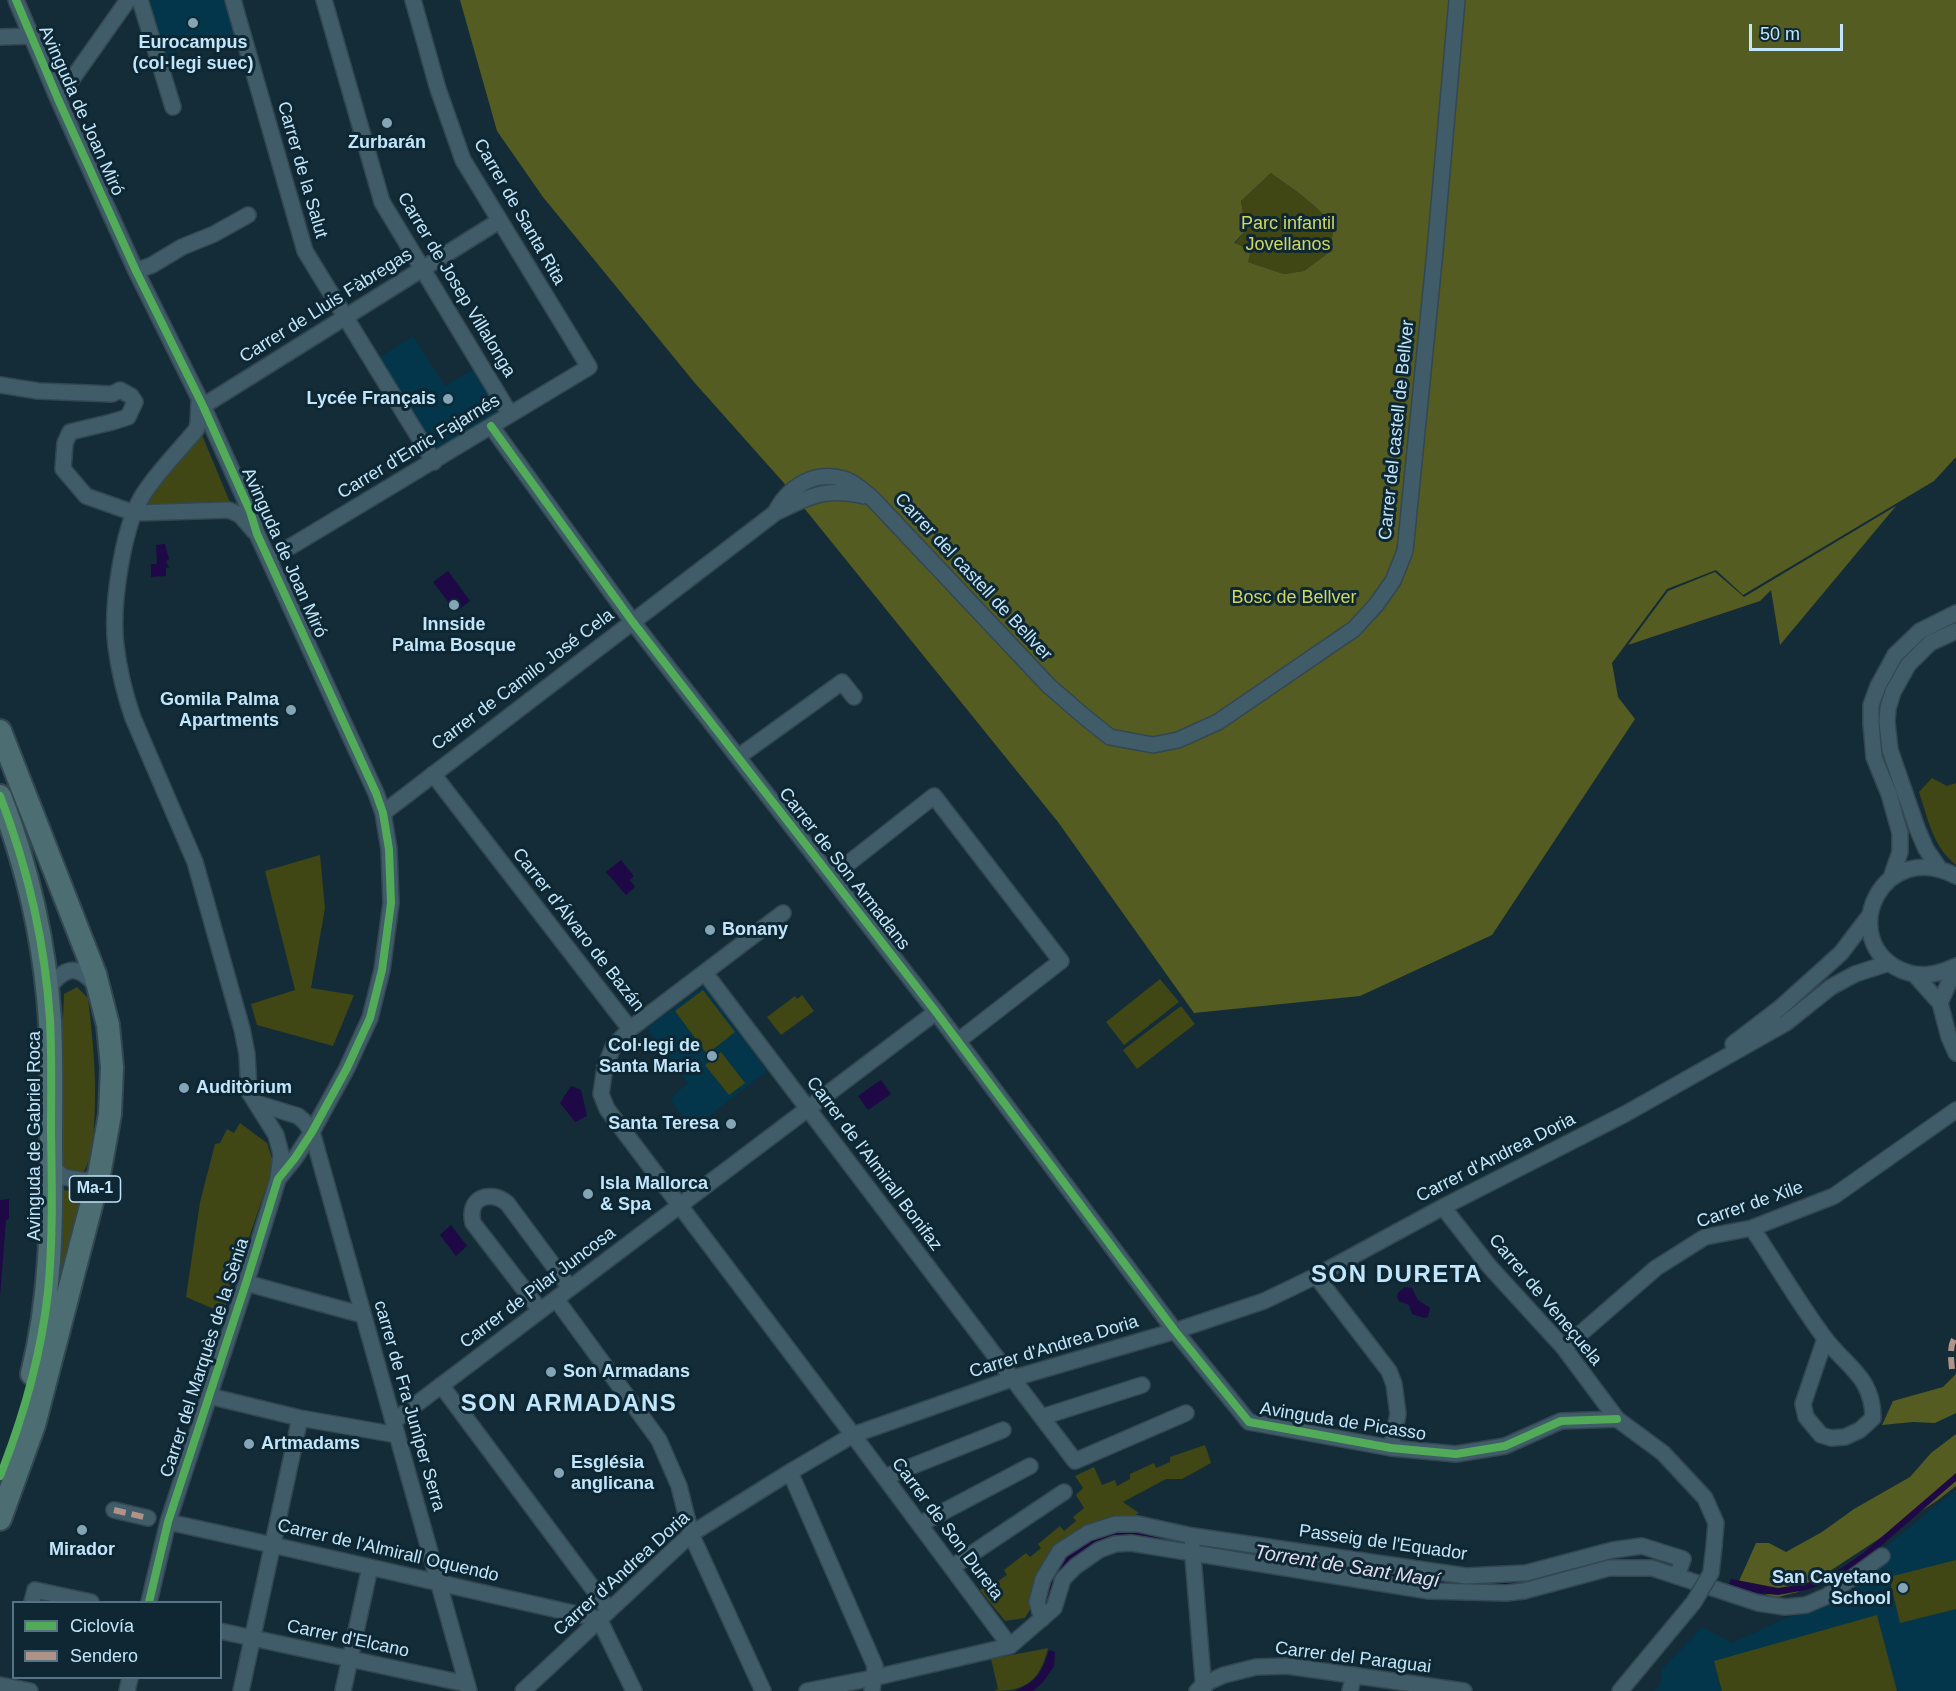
<!DOCTYPE html>
<html>
<head>
<meta charset="utf-8">
<style>
  body { margin:0 }
  #map { position:relative; width:1956px; height:1691px; overflow:hidden; background:#132c37; font-family:Helvetica,sans-serif }
  canvas { display:block }
  .legend { position:absolute; left:12px; top:1601px; width:210px; height:78px; box-sizing:border-box; background:#0e2733; border:2px solid #567383; margin:0; padding:8px 10px; list-style:none; font-size:18px; color:#c1e6fb }
  .legend li { display:flex; align-items:center; gap:12px; height:30px }
  .legend b { width:30px; border:2px solid #567383 }
  .scale { position:absolute; left:1749px; top:24px; width:94px; height:27px; box-sizing:border-box; border:3px solid #c1e6fb; border-top:0; padding-left:8px; font-size:18px; line-height:21px; white-space:nowrap; color:#c1e6fb; -webkit-text-stroke:4px #0e2733; paint-order:stroke }
</style>
</head>
<body>
<div id="map">
<canvas width="1956" height="1691"></canvas>
<ul class="legend">
<li><b style="height:8px;background:#51ab58"></b>Ciclovía</li>
<li><b style="height:8px;background:#af9288"></b>Sendero</li>
</ul>
<div class="scale">50 m</div>
</div>
<script>
const ctx = document.querySelector('canvas').getContext('2d');
ctx.lineJoin = 'round';
function paint(path, color) { ctx.fillStyle = color; ctx.fill(path, 'evenodd'); }
function trace(path, color, width, dash) { ctx.strokeStyle = color; ctx.lineWidth = width; ctx.lineCap = dash ? 'butt' : 'round'; ctx.setLineDash(dash || []); ctx.stroke(path); }
function write(font, color, halo, rows, align = 'center') {
  ctx.font = font + ' Helvetica,sans-serif'; ctx.lineWidth = 6; ctx.setLineDash([]); ctx.textBaseline = 'middle'; ctx.strokeStyle = halo; ctx.fillStyle = color; for (const [text, x, y, turn = 0] of rows) {
    ctx.save(); ctx.translate(x, y); ctx.rotate((+turn || 0) * Math.PI / 180); ctx.textAlign = isNaN(turn) ? turn : align; if (halo) ctx.strokeText(text, 0, 0); ctx.fillText(text, 0, 0); ctx.restore();
  }
}
paint(new Path2D(`
  M 152,0 L 229,0 L 241,44 L 201,53 L 199,45 L 160,57 L 145,3 Z
  M 413,336 L 445,386 L 474,369 L 500,411 L 436,449 L 378,358 Z
  M 704,986 L 767,1071 L 710,1115 L 711,1117 L 694,1131 L 670,1099 L 688,1083 L 647,1028 Z
  M 1956,1490 L 1956,1691 L 1654,1691 L 1660,1686 L 1662,1669 L 1703,1627 L 1732,1643 L 1786,1618 L 1826,1604 L 1875,1572 L 1882,1556 L 1879,1552 Z`), '#04364b');
paint(new Path2D(`
  M 1271,173 C 1294,190 1319,205 1334,229 L 1328,253 L 1304,271 L 1284,274 L 1248,262 L 1234,244 L 1246,230 L 1241,201 Z
  M 202,435 L 234,512 L 134,513 L 142,496 Z
  M 1932,778 L 1947,786 L 1956,783 L 1956,865 C 1933,847 1928,819 1919,792 Z
  M 320,855 L 325,908 L 311,988 L 354,995 L 333,1046 L 257,1025 L 251,1004 L 295,990 L 265,871 Z
  M 1160,979 L 1179,1002 L 1124,1045 L 1106,1022 Z
  M 77,987 L 88,998 C 94,1048 99,1102 91,1152 C 90,1161 84,1170 81,1178 L 60,1171 L 60,1087 L 64,994 Z
  M 703,990 L 735,1032 L 707,1054 L 675,1011 Z
  M 802,995 L 814,1011 L 781,1035 L 767,1017 L 795,996 L 797,999 Z
  M 1181,1006 L 1195,1024 L 1137,1069 L 1123,1050 Z
  M 721,1052 L 745,1083 L 729,1095 L 705,1065 Z
  M 240,1123 L 267,1143 L 274,1165 L 223,1313 L 186,1297 L 200,1202 L 215,1144 L 220,1143 L 227,1129 L 234,1133 Z
  M 63,1190 L 83,1193 L 58,1285 Z
  M 1205,1445 L 1211,1463 L 1182,1479 L 1166,1479 L 1123,1502 L 1139,1513 L 1123,1521 L 1085,1531 L 1033,1604 L 1025,1618 L 1005,1621 L 980,1590 L 992,1580 L 995,1583 L 1007,1575 L 1004,1570 L 1026,1553 L 1030,1557 L 1041,1548 L 1038,1544 L 1060,1526 L 1064,1531 L 1076,1521 L 1073,1517 L 1084,1508 L 1076,1495 L 1083,1488 L 1075,1476 L 1094,1467 L 1102,1485 L 1115,1480 L 1117,1486 L 1130,1479 L 1130,1474 L 1154,1463 L 1156,1468 L 1170,1462 L 1170,1457 Z
  M 1956,1560 L 1956,1609 L 1900,1623 L 1889,1577 Z
  M 1877,1615 L 1897,1691 L 1722,1691 L 1714,1661 Z
  M 1048,1648 C 1040,1680 1027,1691 994,1691 L 998,1689 L 991,1659 Z`), '#404614');
paint(new Path2D(`
  M 460,0 L 1956,0 L 1956,457 L 1934,481 L 1743,595 L 1716,570 L 1667,589 L 1612,663 L 1618,697 L 1635,719 L 1492,935 L 1360,996 L 1194,1013 L 1058,822 L 783,482 L 694,382 L 543,197 L 497,131 ZM 1271,173 C 1294,190 1319,205 1334,229 L 1328,253 L 1304,271 L 1284,274 L 1248,262 L 1251,250 L 1234,243 L 1246,230 L 1241,201 Z
  M 1896,506 L 1780,645 L 1771,590 L 1760,601 L 1628,645 L 1668,591 L 1715,572 L 1744,597 Z
  M 1956,1374 L 1956,1413 L 1935,1423 L 1913,1422 L 1882,1425 L 1893,1401 L 1943,1387 Z
  M 1956,1434 L 1956,1486 L 1938,1500 L 1798,1592 L 1774,1598 L 1739,1581 L 1756,1543 L 1769,1543 L 1786,1552 L 1822,1532 L 1854,1509 L 1910,1477 L 1931,1453 Z`), '#555c22');
paint(new Path2D(`
  M 165,544 L 169,559 L 166,561 L 169,568 L 166,568 L 166,576 L 151,577 L 151,564 L 157,564 L 156,545 Z
  M 448,571 L 470,601 L 456,612 L 433,582 Z
  M 621,860 L 634,876 L 630,880 L 635,887 L 626,895 L 606,872 Z
  M 881,1080 L 891,1094 L 868,1110 L 858,1096 Z
  M 571,1086 L 581,1090 L 587,1116 L 575,1122 L 560,1103 Z
  M 9,1199 L 9,1219 L 6,1220 L 0,1297 L 0,1200 Z
  M 451,1225 L 467,1246 L 456,1256 L 440,1235 Z
  M 1405,1287 L 1412,1288 L 1418,1300 L 1430,1308 L 1428,1317 L 1424,1318 L 1412,1314 L 1409,1305 L 1399,1301 L 1397,1297 L 1398,1293 Z
  M 1956,1473 L 1956,1481 L 1868,1557 L 1837,1580 L 1806,1590 L 1778,1595 L 1757,1593 L 1728,1586 L 1731,1579 L 1778,1588 L 1804,1584 L 1833,1574 L 1863,1553 Z
  M 1120,1531 L 1173,1538 L 1172,1547 L 1099,1542 L 1085,1549 L 1073,1559 L 1061,1575 L 1053,1599 L 1043,1598 C 1049,1575 1062,1552 1083,1540 C 1093,1535 1108,1534 1120,1531 Z
  M 1211,1544 L 1365,1568 L 1363,1577 L 1210,1553 Z
  M 1562,1568 L 1565,1578 L 1480,1591 L 1378,1580 L 1379,1569 C 1418,1576 1459,1586 1498,1582 C 1520,1580 1541,1574 1562,1568 Z
  M 1049,1650 L 1055,1652 L 1054,1666 L 1044,1681 L 1033,1691 L 1015,1691 C 1037,1681 1042,1673 1049,1650 Z`), '#1e0846');
trace(new Path2D(`
  M 1169,1540 L 1189,1543
  M 1196,1544 L 1215,1547
  M 1359,1569 L 1381,1572
  M 1561,1572 L 1577,1568`), '#1e0846', 4);
const minor = new Path2D(`
  M 16,0 L 58,99 L 136,271 L 203,406 L 250,511 L 257,534 L 376,793 L 383,813 L 389,849 L 391,903 L 382,970 L 370,1018 L 347,1068 L 312,1132 L 295,1158 L 278,1179 L 246,1283 L 168,1522 L 149,1602
  M 140,0 L 173,107
  M 233,0 L 305,251 L 434,462
  M 324,0 L 382,202 L 510,414
  M 0,37 L 32,36
  M 58,99 L 128,0
  M 136,271 L 152,265 L 182,247 L 214,234 L 248,215
  M 0,385 L 38,391 L 112,394 L 120,390 L 131,396 L 135,402 L 128,417 L 112,422 L 70,432 L 65,443 L 63,469 L 86,496 L 134,513 L 229,510 L 240,515 L 254,531
  M 199,402 L 198,424 L 196,430 C 178,452 155,474 141,498 C 122,532 111,608 116,646 C 119,671 125,695 133,718 L 195,862 L 242,1029 L 247,1054 L 249,1092 L 276,1135 L 281,1154 L 278,1179
  M 203,406 L 499,221
  M 491,426 L 632,621 L 936,1012 L 1175,1331 L 1249,1422 L 1391,1448 L 1456,1454 L 1505,1446 L 1561,1421 L 1617,1419
  M 775,513 C 788,487 814,470 844,479 C 854,481 864,492 871,497 L 1049,686 L 1086,718 L 1110,737 L 1153,745 L 1178,740 L 1218,722 L 1354,629 L 1376,605 L 1393,581 L 1405,551 L 1435,251 L 1457,0
  M 270,559 L 589,367 L 463,160 L 438,89 L 413,0
  M 738,757 L 842,682 L 854,697
  M 433,774 L 630,1029
  M 383,813 L 775,513 C 810,496 825,487 864,496
  M 1939,868 L 1926,849 L 1917,828 L 1890,750 L 1887,722 L 1888,708 L 1893,692 L 1908,665 L 1930,643 L 1956,631
  M 1956,876 C 1883,838 1839,934 1895,967 C 1916,979 1935,976 1956,966
  M 831,877 L 934,796 L 1061,961 L 958,1041
  M 1891,878 L 1900,852 L 1900,833 L 1889,794 L 1874,757 L 1871,724 L 1871,705 L 1878,686 L 1895,655 L 1920,631 L 1956,613
  M 783,913 L 630,1029 L 613,1047 L 605,1067 L 601,1094 L 607,1109 L 853,1435 L 1010,1646
  M 705,973 L 1075,1461 L 1186,1413
  M 1915,975 L 1940,1003 L 1956,966
  M 47,990 C 63,968 77,962 95,985
  M 1940,1003 L 1949,1037 L 1956,1053
  M 1733,1044 L 1780,1008 L 1841,953 L 1870,915
  M 256,1103 L 298,1116 L 304,1121 L 312,1132 L 469,1691
  M 51,1167 L 64,1177 L 86,1181 L 99,1175
  M 1443,1207 L 1489,1266 L 1564,1348 L 1617,1419 L 1663,1453 L 1705,1498 L 1716,1523 L 1714,1546
  M 1752,1228 C 1776,1264 1798,1302 1824,1337 C 1845,1366 1873,1376 1873,1418 L 1860,1430 L 1845,1437 L 1831,1438 L 1821,1435 L 1806,1417 L 1803,1404 L 1825,1339
  M 1316,1276 L 1389,1371 L 1394,1384 L 1398,1414 L 1391,1448
  M 246,1283 L 363,1315
  M 556,1299 L 659,1440 L 679,1486 L 691,1534 L 763,1691
  M 540,1310 L 473,1223 C 467,1198 489,1189 507,1203 L 570,1288
  M 1564,1348 L 1656,1268 L 1705,1237 L 1752,1228 L 1834,1196 L 1956,1110
  M 441,1385 L 609,1610
  M 209,1396 L 300,1418 L 397,1435
  M 1042,1417 L 1142,1385
  M 394,1421 L 936,1012
  M 790,1472 L 875,1666 L 872,1691
  M 885,1477 L 1003,1430
  M 114,1510 L 148,1518
  M 168,1522 C 312,1553 455,1587 599,1619 L 634,1691
  M 920,1524 L 1030,1466
  M 1192,1545 L 1204,1691
  M 952,1567 L 1064,1492
  M 32,1602 L 35,1590 L 91,1602
  M 1042,1619 L 1037,1602 L 1043,1579 L 1060,1551 L 1088,1533 L 1116,1524 L 1138,1524 L 1193,1536 L 1466,1576 L 1526,1573 L 1613,1550 L 1642,1546 L 1683,1559 L 1677,1576
  M 220,1631 L 467,1684
  M 0,1685 L 30,1691
  M 127,1691 L 130,1678
  M 241,1691 L 300,1418
  M 343,1691 L 370,1567
  M 523,1691 L 691,1534 L 790,1472 L 853,1435 L 1014,1378 L 1175,1331 L 1264,1301 L 1316,1276 L 1443,1207 L 1625,1114 L 1786,1023 L 1831,987 L 1855,974 L 1889,963
  M 807,1691 L 873,1678 L 1010,1646 L 1054,1608 L 1063,1579 L 1076,1566 L 1099,1550 L 1115,1544 L 1131,1543 L 1429,1591 L 1506,1593 L 1524,1591 L 1609,1568 L 1652,1568 L 1758,1603 L 1785,1607 L 1806,1605 L 1827,1596 L 1882,1556
  M 1197,1691 L 1204,1684 L 1224,1675 L 1256,1667 L 1287,1666 L 1464,1691
  M 1350,1691 L 1354,1675
  M 1620,1691 L 1694,1602`);
const highway = new Path2D(`
  M 0,731 L 95,974 L 108,1025 L 112,1067 L 110,1114 L 99,1175 L 34,1425 L 0,1519
  M 0,796 C 28,868 45,944 50,1021 C 52,1062 51,1103 51,1144 C 52,1223 51,1297 32,1374`);
trace(minor, '#334751', 18);
trace(highway, '#334751', 26);
trace(minor, '#3f5c68', 15);
trace(highway, '#4c6d72', 22);
const minorBridge = new Path2D(`
  M 1694,1602 L 1711,1573 L 1714,1546`);
trace(minorBridge, '#334751', 18, []);
trace(minorBridge, '#3f5c68', 15);
trace(new Path2D(`
  M 1952,1369 C 1951,1358 1949,1345 1956,1336
  M 114,1510 L 148,1518`), '#af9288', 6, [12, 6]);
trace(new Path2D(`
  M 16,0 L 58,99 L 136,271 L 203,406 L 250,511 L 257,534 L 376,793 L 383,813 L 389,849 L 391,903 L 382,970 L 370,1018 L 347,1068 L 312,1132 L 295,1158 L 278,1179 L 246,1283 L 168,1522 L 149,1602
  M 491,426 L 632,621 L 936,1012 L 1175,1331 L 1249,1422 L 1391,1448 L 1456,1454 L 1505,1446 L 1561,1421 L 1617,1419
  M 0,796 C 28,868 45,943 50,1020 C 52,1058 51,1096 51,1134 C 52,1186 53,1240 48,1292 C 41,1355 23,1418 0,1476`), '#51ab58', 8);
for (const [x, y, r, color] of [
  [193,23,6,"#84a5b6"],
  [387,123,6,"#84a5b6"],
  [448,399,6,"#84a5b6"],
  [454,605,6,"#84a5b6"],
  [291,710,6,"#84a5b6"],
  [710,930,6,"#84a5b6"],
  [712,1056,6,"#84a5b6"],
  [184,1088,6,"#84a5b6"],
  [731,1124,6,"#84a5b6"],
  [588,1194,6,"#84a5b6"],
  [551,1372,6,"#84a5b6"],
  [249,1444,6,"#84a5b6"],
  [559,1473,6,"#84a5b6"],
  [82,1530,6,"#84a5b6"],
  [1903,1588,6,"#84a5b6"]
]) { const dot = new Path2D(); dot.arc(x, y, r, 0, 2 * Math.PI); ctx.fillStyle = color; ctx.fill(dot); trace(dot, '#0e2733', 2); }
for (const [x, y, w] of [
  [95,1189,51]
]) { const box = new Path2D(); box.roundRect(x - w / 2, y - 13, w, 26, 4.5); ctx.fillStyle = '#0e2733'; ctx.fill(box); trace(box, '#c1e6fb', 1.5); }
write('bold 16px', '#c1e6fb', null, [
  ["Ma-1",95,1189]
]);
write('bold 18px', '#c1e6fb', '#0e2733', [
  ["Eurocampus",193,43,"center"],
  ["(col·legi suec)",193,64,"center"],
  ["Zurbarán",387,143,"center"],
  ["Lycée Français",436,399,"right"],
  ["Innside",454,625,"center"],
  ["Palma Bosque",454,646,"center"],
  ["Gomila Palma",279,700,"right"],
  ["Apartments",279,721,"right"],
  ["Bonany",722,930],
  ["Col·legi de",700,1046,"right"],
  ["Santa Maria",700,1067,"right"],
  ["Auditòrium",196,1088],
  ["Santa Teresa",719,1124,"right"],
  ["Isla Mallorca",600,1184],
  ["& Spa",600,1205],
  ["Son Armadans",563,1372],
  ["Artmadams",261,1444],
  ["Església",571,1463],
  ["anglicana",571,1484],
  ["Mirador",82,1550,"center"],
  ["San Cayetano",1891,1578,"right"],
  ["School",1891,1599,"right"]
], 'left');
write('18px', '#c1e6fb', '#0e2733', [
  ["Avinguda de Joan Miró",81,111,66],
  ["Carrer de la Salut",302,170,74],
  ["Carrer de Santa Rita",519,212,60],
  ["Carrer de Josep Villalonga",456,285,59],
  ["Carrer de Lluis Fàbregas",326,306,-32],
  ["Carrer del castell de Bellver",1397,430,-84],
  ["Carrer d'Enric Fajarnés",419,447,-31],
  ["Avinguda de Joan Miró",284,553,66],
  ["Carrer del castell de Bellver",973,577,47],
  ["Carrer de Camilo José Cela",523,680,-37],
  ["Carrer de Son Armadans",844,869,52],
  ["Carrer d'Álvaro de Bazán",578,930,52],
  ["Avinguda de Gabriel Roca",35,1136,-90],
  ["Carrer d'Andrea Doria",1496,1158,-27],
  ["Carrer de l'Almirall Bonifaz",874,1164,53],
  ["Carrer de Xile",1750,1205,-19],
  ["Carrer de Pilar Juncosa",538,1288,-37],
  ["Carrer de Veneçuela",1545,1300,50],
  ["Carrer d'Andrea Doria",1054,1347,-17],
  ["Carrer del Marquès de la Sènia",205,1358,-72],
  ["carrer de Fra Juníper Serra",409,1406,74],
  ["Avinguda de Picasso",1343,1422,9],
  ["Carrer de Son Dureta",947,1529,53],
  ["Passeig de l'Equador",1383,1543,8],
  ["Carrer de l'Almirall Oquendo",388,1551,13],
  ["Carrer d'Andrea Doria",622,1574,-42],
  ["Carrer d'Elcano",348,1639,12],
  ["Carrer del Paraguai",1353,1658,7]
]);
write('18px', '#d0d862', '#0e2733', [
  ["Parc infantil",1288,224],
  ["Jovellanos",1288,245],
  ["Bosc de Bellver",1294,598]
]);
write('italic 20px', '#dedbef', '#0e2733', [
  ["Torrent de Sant Magí",1347,1567,9]
]);
ctx.letterSpacing = '1.5px';
write('bold 24px', '#c1e6fb', '#0e2733', [
  ["SON DURETA",1397,1275],
  ["SON ARMADANS",569,1404]
]);
ctx.letterSpacing = '0px';
</script>
</body>
</html>
